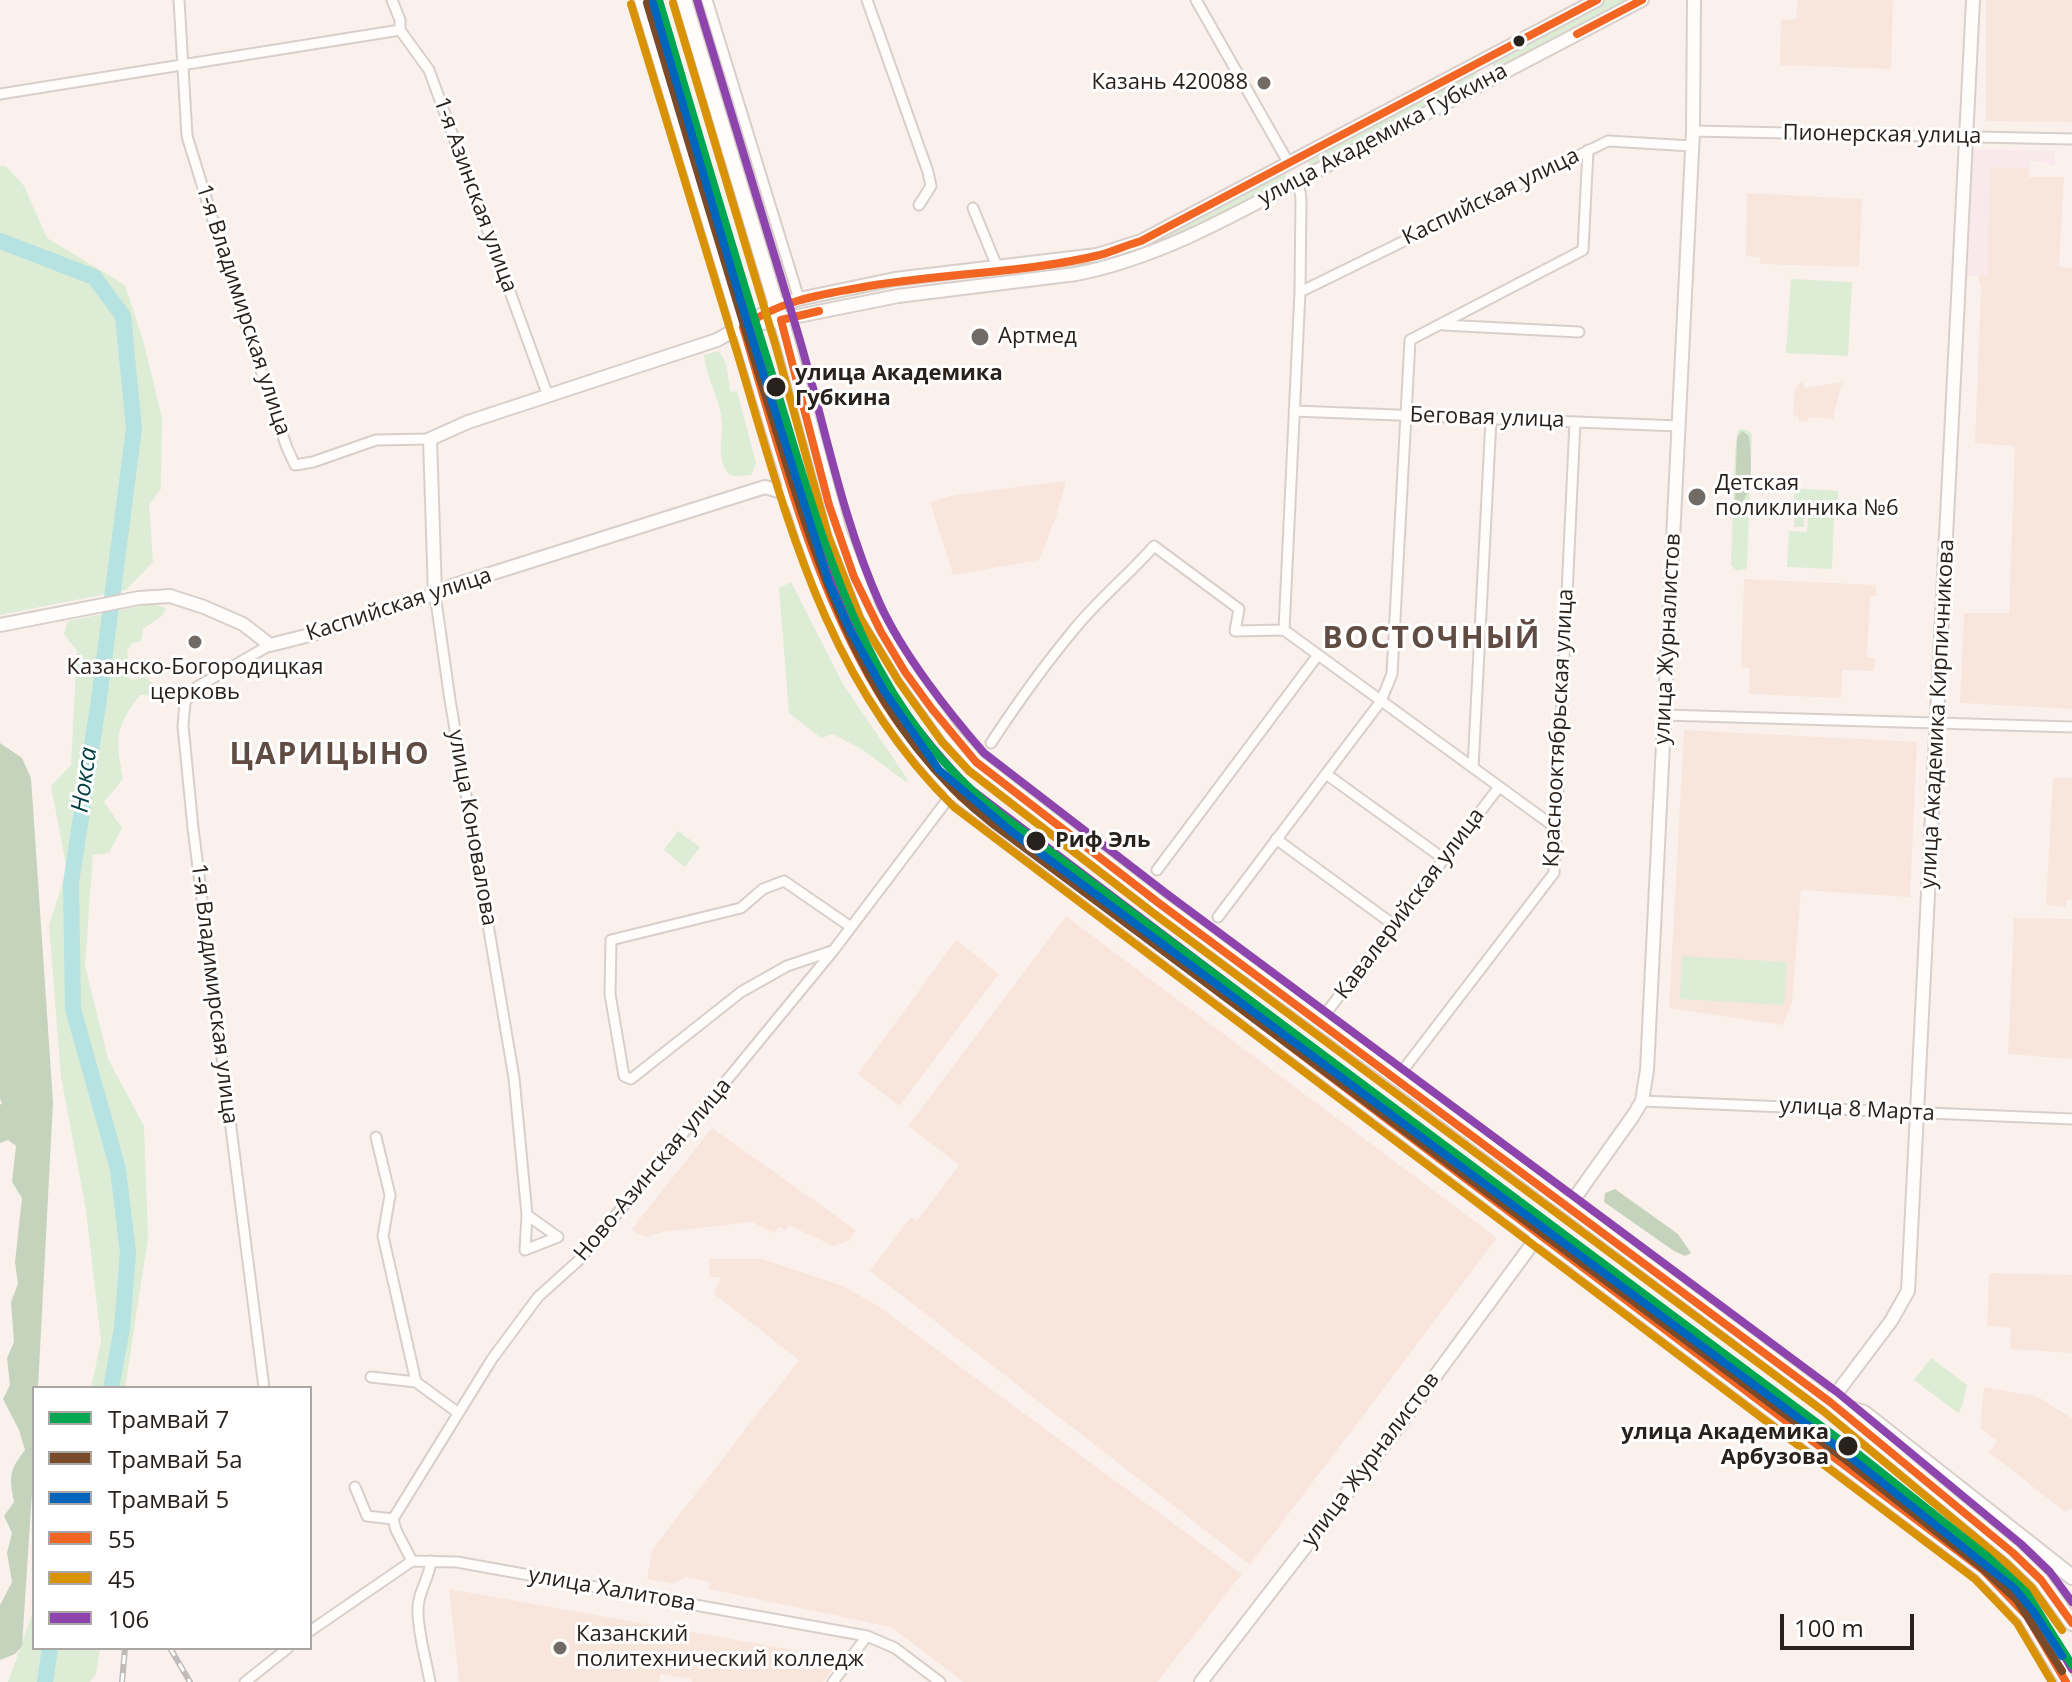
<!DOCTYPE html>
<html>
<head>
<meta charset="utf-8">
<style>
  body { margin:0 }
  #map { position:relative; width:2072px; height:1682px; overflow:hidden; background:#faf1ed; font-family:"Open Sans",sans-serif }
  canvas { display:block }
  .legend { position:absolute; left:32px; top:1386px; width:280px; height:264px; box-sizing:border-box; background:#fff; border:2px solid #a9a6a4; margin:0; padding:10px 14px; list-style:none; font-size:24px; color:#29211c }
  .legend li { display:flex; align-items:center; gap:16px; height:40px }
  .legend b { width:40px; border:2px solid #a9a6a4 }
  .scale { position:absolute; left:1780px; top:1614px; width:134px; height:36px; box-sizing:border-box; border:4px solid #29211c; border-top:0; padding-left:10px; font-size:24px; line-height:28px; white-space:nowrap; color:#29211c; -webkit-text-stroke:6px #fff; paint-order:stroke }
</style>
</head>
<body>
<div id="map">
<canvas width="2072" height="1682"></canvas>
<ul class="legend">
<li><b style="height:10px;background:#00a651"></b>Трамвай 7</li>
<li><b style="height:10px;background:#7a4b2a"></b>Трамвай 5а</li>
<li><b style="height:10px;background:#0065bd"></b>Трамвай 5</li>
<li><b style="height:10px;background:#f26522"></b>55</li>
<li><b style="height:10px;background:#d89204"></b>45</li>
<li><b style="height:10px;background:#8e44ad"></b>106</li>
</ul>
<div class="scale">100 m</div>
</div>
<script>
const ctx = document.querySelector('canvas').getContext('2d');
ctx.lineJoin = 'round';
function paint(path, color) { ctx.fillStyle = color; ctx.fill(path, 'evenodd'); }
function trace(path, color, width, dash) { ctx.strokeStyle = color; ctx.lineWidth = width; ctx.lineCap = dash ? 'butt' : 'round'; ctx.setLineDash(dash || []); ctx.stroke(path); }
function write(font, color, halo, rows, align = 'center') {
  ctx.font = font + ' "Open Sans",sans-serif'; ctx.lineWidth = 6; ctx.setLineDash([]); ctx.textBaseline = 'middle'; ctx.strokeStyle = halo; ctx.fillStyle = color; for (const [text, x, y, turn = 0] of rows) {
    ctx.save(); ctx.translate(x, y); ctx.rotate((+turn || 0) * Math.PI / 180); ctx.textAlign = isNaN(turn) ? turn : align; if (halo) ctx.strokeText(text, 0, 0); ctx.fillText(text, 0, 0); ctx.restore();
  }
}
paint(new Path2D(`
  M 1973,149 L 2055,151 L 2055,165 L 2048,165 L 2047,162 L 2030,161 L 2029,168 L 1990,167 L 1987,276 L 1966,276 Z`), '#fae9ec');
paint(new Path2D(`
  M 1798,0 L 1893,0 L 1891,69 L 1780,65 L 1781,20 L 1796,19 Z
  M 1986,0 L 2072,0 L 2072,122 L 1986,121 Z
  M 1990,167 L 2029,168 L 2029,177 L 2064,177 L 2059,267 L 2072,268 L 2072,709 L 1960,703 L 1964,613 L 2009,613 L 2015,446 L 1975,443 L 1981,288 L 1978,276 L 1987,275 Z
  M 1747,193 L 1862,199 L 1859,267 L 1760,264 L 1760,257 L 1746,256 Z
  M 1803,381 L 1804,388 L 1842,382 L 1833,419 L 1808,417 L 1807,422 L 1798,421 L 1799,416 L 1793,415 L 1795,388 Z
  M 1066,481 L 1056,517 L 1039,560 L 953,575 L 930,502 L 955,495 Z
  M 1744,579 L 1876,585 L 1876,596 L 1870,596 L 1867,657 L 1875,658 L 1874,671 L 1842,670 L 1841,698 L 1749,694 L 1750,668 L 1741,667 Z
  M 1684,730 L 1917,742 L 1910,897 L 1801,890 L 1792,1003 L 1783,1025 L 1669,1008 Z
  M 2053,777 L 2072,778 L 2072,900 L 2067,900 L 2066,907 L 2046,905 Z
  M 1066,916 L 1497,1238 L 1250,1565 L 870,1271 L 911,1217 L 917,1221 L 959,1165 L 908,1126 Z
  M 2014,918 L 2072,919 L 2072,1059 L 2008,1054 Z
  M 956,940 L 999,974 L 899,1106 L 858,1074 Z
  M 712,1128 L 856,1230 L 849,1241 L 833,1246 L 789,1225 L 786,1230 L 779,1227 L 774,1233 L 752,1222 L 663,1232 L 645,1237 L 631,1230 Z
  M 709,1259 L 762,1259 L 843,1286 L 878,1306 L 1242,1574 L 1157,1682 L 963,1682 L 891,1627 L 709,1589 L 710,1582 L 685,1577 L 674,1584 L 647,1579 L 652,1550 L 799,1360 L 714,1294 L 721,1277 L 710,1277 Z
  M 1989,1273 L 2072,1275 L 2072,1353 L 2010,1349 L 2011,1328 L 1987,1326 Z
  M 1984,1387 L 2038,1397 L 2072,1418 L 2072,1508 L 2065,1512 L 1989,1452 L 1997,1441 L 1980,1428 Z
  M 449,1589 L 827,1656 L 835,1667 L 823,1682 L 692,1682 L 691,1679 L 661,1674 L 659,1682 L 459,1682 Z`), '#f8e6dd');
paint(new Path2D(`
  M 1607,0 L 1632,0 L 1498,69 L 1494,67 L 1492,63 L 1496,58 Z
  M 1474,71 L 1478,74 L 1477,81 L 1313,167 L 1308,163 L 1307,160 Z
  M 0,166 L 6,166 L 24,186 L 47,238 L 125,285 L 143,340 L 162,418 L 161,489 L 149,505 L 153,562 L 126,590 L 0,615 Z
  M 1283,172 L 1286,175 L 1284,181 L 1161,245 L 1157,237 Z
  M 1791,279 L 1852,282 L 1848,356 L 1786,353 Z
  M 718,351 C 729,361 727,378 731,392 L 737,391 L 756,463 L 751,475 C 744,475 731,479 727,472 C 717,458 723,437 722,422 C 720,398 706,379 704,355 Z
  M 1743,429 L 1749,431 L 1752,435 L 1747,565 L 1746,569 L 1737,571 L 1731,565 L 1735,451 L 1738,430 Z
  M 1794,488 L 1838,491 L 1837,511 L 1804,510 L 1804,527 L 1794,527 Z
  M 1808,516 L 1834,517 L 1832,569 L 1787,567 L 1789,531 L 1807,532 Z
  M 791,582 L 843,684 L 908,780 L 906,782 L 863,750 L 833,734 L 821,738 L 789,713 L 779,588 Z
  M 151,604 L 166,608 L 163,615 L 143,629 L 141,641 L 132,643 L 127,652 L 130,669 L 126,675 L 132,680 L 145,677 L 158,688 L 183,689 L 179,701 L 163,696 L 140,695 C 114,728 116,739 123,779 L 104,802 L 122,828 L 109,853 L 93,855 L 85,965 L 108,1059 L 144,1126 L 148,1238 L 125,1388 L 91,1388 L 101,1341 L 86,1210 L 61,1077 L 49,925 L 67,870 L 51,786 L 71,765 L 77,651 L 64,634 L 68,621 Z
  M 678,831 L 700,847 L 685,867 L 664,850 Z
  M 1682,956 L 1787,962 L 1784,1005 L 1680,999 Z
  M 1931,1358 L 1967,1385 L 1962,1407 L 1958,1413 L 1914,1380 Z
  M 34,1609 L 34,1648 L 100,1648 L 96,1674 L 90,1682 L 8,1682 Z`), '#ddecd5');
paint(new Path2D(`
  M 1742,431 L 1749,436 C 1751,458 1755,491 1738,507 L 1735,502 L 1737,437 Z
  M 0,743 L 22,758 L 31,778 L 53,1102 L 38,1388 L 34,1388 L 34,1461 L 22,1646 L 15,1654 L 0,1660 L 0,1605 L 12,1582 L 7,1553 L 12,1533 L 4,1516 L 14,1502 C 9,1476 9,1471 25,1450 L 19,1430 L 3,1399 L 10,1385 L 7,1358 L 14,1342 L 11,1302 L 18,1284 L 15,1262 L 22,1198 L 12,1182 L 16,1146 L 8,1140 L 0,1143 L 0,1105 L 2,1103 L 0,1099 Z
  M 1615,1189 L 1678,1234 L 1691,1253 L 1685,1256 L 1674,1251 L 1604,1202 L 1605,1193 Z`), '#c5d3bc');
trace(new Path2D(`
  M 0,241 L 94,277 L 123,316 L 134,428 L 99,699 L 71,883 L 73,1009 L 118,1169 L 128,1253 L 122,1328 L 111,1388
  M 45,1682 L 50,1648`), '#b6e2e1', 16);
const street = new Path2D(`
  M 179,0 L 187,136 L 239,305 L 287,448 L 295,465 L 313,462 L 376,440 L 430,439
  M 392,0 L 400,20 L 400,30 L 429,70 L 548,396
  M 707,0 L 799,299
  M 867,0 L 928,172 L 931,186 L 919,205
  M 1196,0 L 1288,162
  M 0,94 L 400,30
  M 1693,131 L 2072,139
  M 973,208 L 998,269
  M 1300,292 L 1608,141 L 1692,146
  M 1443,325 L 1579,332
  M 1294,411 L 1679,426
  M 435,594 L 450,700 L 514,1078 L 527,1215
  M 1284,630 L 1300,292 L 1301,198 L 1298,181
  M 1664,715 L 2072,727
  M 991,743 C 1016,705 1043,667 1072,632 C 1097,600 1128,576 1154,546 L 1239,609 L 1235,631 L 1284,630 L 1556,828
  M 1473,768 L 1491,419
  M 1326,774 L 1444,859
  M 1276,839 L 1394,925
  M 1157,870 L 1318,655
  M 1218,917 L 1381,701 L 1392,674 L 1410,340 L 1583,250 L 1588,150
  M 832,951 L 787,966 L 741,992 L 631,1079 L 624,1076 L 610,994 L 611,940 L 741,908 L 763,889 L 784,881 L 851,927
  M 1320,1021 L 1499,787
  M 1397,1078 L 1554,873 L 1575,422
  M 1642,1101 L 2072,1119
  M 376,1137 L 390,1195 L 383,1236 L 416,1382 L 457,1412
  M 527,1215 L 558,1237 L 525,1250 Z
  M 371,1377 L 416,1382
  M 264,1388 L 193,828 L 183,726 L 185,702 L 197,687 L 270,645
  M 355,1487 L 367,1516 L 393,1519
  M 412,1561 L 396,1530 L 393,1519 L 492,1359 L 538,1297 L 579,1260 L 833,951 L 954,791
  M 412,1561 L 457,1562 L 867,1636 L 895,1648 L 940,1682
  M 310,1631 L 412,1561
  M 245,1682 L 288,1648
  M 430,1682 C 426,1659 418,1634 418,1611 C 417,1593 429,1580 431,1561
  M 833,1682 L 867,1636`);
const secondary = new Path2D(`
  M 743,327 L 898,296 L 1076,274 C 1163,257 1243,210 1320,169 C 1428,113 1535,56 1642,0
  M 435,594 L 430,439 L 468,422 L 717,340 L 777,306 L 799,299 L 895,279 L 1097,255 L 1141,241 L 1597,0
  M 0,625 L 139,598 L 170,596 L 204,607 L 243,624 L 270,645 L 310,635 L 435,594 L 452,586 L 765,487 L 782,492 L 796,505
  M 1569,1206 L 1633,1116 L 1642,1101 L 1647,1070 L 1693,131 L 1694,0
  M 1830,1402 L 1891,1321 L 1908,1291 L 1973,0
  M 1201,1682 L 1400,1424 L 1538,1236`);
const primary = new Path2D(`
  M 642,0 L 796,505 C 811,549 825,596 846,637 C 877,695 914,752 961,797 L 1983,1570 L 2027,1616 L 2065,1679
  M 684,0 L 788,344 L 839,532 L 870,612 L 909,676 L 951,734 L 976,762 L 1160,904 L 1397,1078 L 1830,1402 L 2013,1553 L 2041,1580 L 2072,1623
  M 1838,1405 L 1864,1413 L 2072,1577`);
trace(street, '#d8cfcb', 13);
trace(secondary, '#d8cfcb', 16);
trace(primary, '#d8cfcb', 18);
trace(street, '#fefdfc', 9);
trace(secondary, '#fefdfc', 12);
trace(primary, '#fefdfc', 14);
const rail = new Path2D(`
  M 170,1648 L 190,1682
  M 122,1682 L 125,1648`);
trace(rail, '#bebbba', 6);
trace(rail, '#fff', 3, [9]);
trace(new Path2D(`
  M 1597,0 L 1141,241 C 1127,245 1114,251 1100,255 C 1021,274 938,273 858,288 C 817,295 777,302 743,327 C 780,451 811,580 878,692 C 901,731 931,764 961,797 L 1983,1570 L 2027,1616 L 2066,1682
  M 1577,34 L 1642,0
  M 819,311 L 781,320 L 829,505 L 854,577 L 881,632 L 905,672 L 932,709 L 976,762 L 1160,904 L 1830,1402 L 2013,1553 L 2041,1580 L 2072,1623`), '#f26522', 8);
trace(new Path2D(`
  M 673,3 L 776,347 L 828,536 L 860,618 L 899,682 L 942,742 L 969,771 L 1153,913 L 1823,1411 L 2005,1562 L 2032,1588 L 2062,1630
  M 631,4 C 666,120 701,236 737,352 C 787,518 825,681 954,807 L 1975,1579 L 2017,1623 L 2052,1682`), '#d89204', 8);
trace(new Path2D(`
  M 655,0 C 690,116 725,232 761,349 C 788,439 811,534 851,620 C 880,682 921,739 969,788 L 1990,1560 L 2037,1609 L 2072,1669
  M 697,0 C 731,112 765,225 799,337 C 825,426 842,519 880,604 C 902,653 949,713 984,753 L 1167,894 L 1837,1392 L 2021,1544 L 2050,1572 L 2072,1602`), '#8e44ad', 8);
trace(new Path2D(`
  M 659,0 C 696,124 732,248 771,371 C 821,531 860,707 1000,814 L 1848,1446 L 1988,1557 L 2026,1592 L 2072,1665`), '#00a651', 8);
trace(new Path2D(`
  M 647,3 C 684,127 721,252 759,375 C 811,538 850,714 993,824 L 1841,1456 L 1980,1566 L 2017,1600 L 2062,1671`), '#7a4b2a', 8);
trace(new Path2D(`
  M 653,3 L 746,319 L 829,583 L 850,630 L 884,691 L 939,770 L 1012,832 L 1844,1452 L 2014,1588 L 2033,1611 L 2062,1656`), '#0065bd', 8);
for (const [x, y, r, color] of [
  [1519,41,7,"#29211c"],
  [1264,83,8,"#726a65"],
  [980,337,10,"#726a65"],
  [776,387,11,"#29211c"],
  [1697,497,10,"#726a65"],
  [195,642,8,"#726a65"],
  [1036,841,11,"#29211c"],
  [1848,1446,11,"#29211c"],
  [560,1648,8,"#726a65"]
]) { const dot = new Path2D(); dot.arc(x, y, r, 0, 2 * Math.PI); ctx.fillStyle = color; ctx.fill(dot); trace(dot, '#fff', 3); }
write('22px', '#29211c', '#fff', [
  ["Казань 420088",1248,83,"right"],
  ["Артмед",998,337],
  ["Детская",1715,484],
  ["поликлиника №6",1715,509],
  ["Казанско-Богородицкая",195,668,"center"],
  ["церковь",195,693,"center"],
  ["Казанский",576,1635],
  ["политехнический колледж",576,1660]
], 'left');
write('22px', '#29211c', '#fff', [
  ["улица Академика Губкина",1383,135,-28],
  ["Пионерская улица",1882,135,1],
  ["1-я Азинская улица",475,195,70],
  ["Каспийская улица",1491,197,-26],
  ["1-я Владимирская улица",243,310,72],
  ["Беговая улица",1487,418,2],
  ["Каспийская улица",399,605,-18],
  ["улица Журналистов",1668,639,-87],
  ["улица Академика Кирпичникова",1938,714,-87],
  ["Краснооктябрьская улица",1559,728,-87],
  ["улица Коновалова",472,828,80],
  ["Кавалерийская улица",1410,904,-53],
  ["1-я Владимирская улица",214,994,83],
  ["улица 8 Марта",1857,1110,3],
  ["Ново-Азинская улица",653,1170,-50],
  ["улица Журналистов",1371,1460,-53],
  ["улица Халитова",612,1590,10]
]);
write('bold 22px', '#29211c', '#fff', [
  ["улица Академика",795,374],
  ["Губкина",795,399],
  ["Риф Эль",1055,841],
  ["улица Академика",1829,1433,"right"],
  ["Арбузова",1829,1458,"right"]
], 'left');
write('italic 24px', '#004042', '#fff', [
  ["Нокса",85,780,-82]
]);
ctx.letterSpacing = '2px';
write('bold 30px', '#604c42', '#fff', [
  ["ВОСТОЧНЫЙ",1432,639],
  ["ЦАРИЦЫНО",330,755]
]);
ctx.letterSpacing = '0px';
</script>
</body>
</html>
